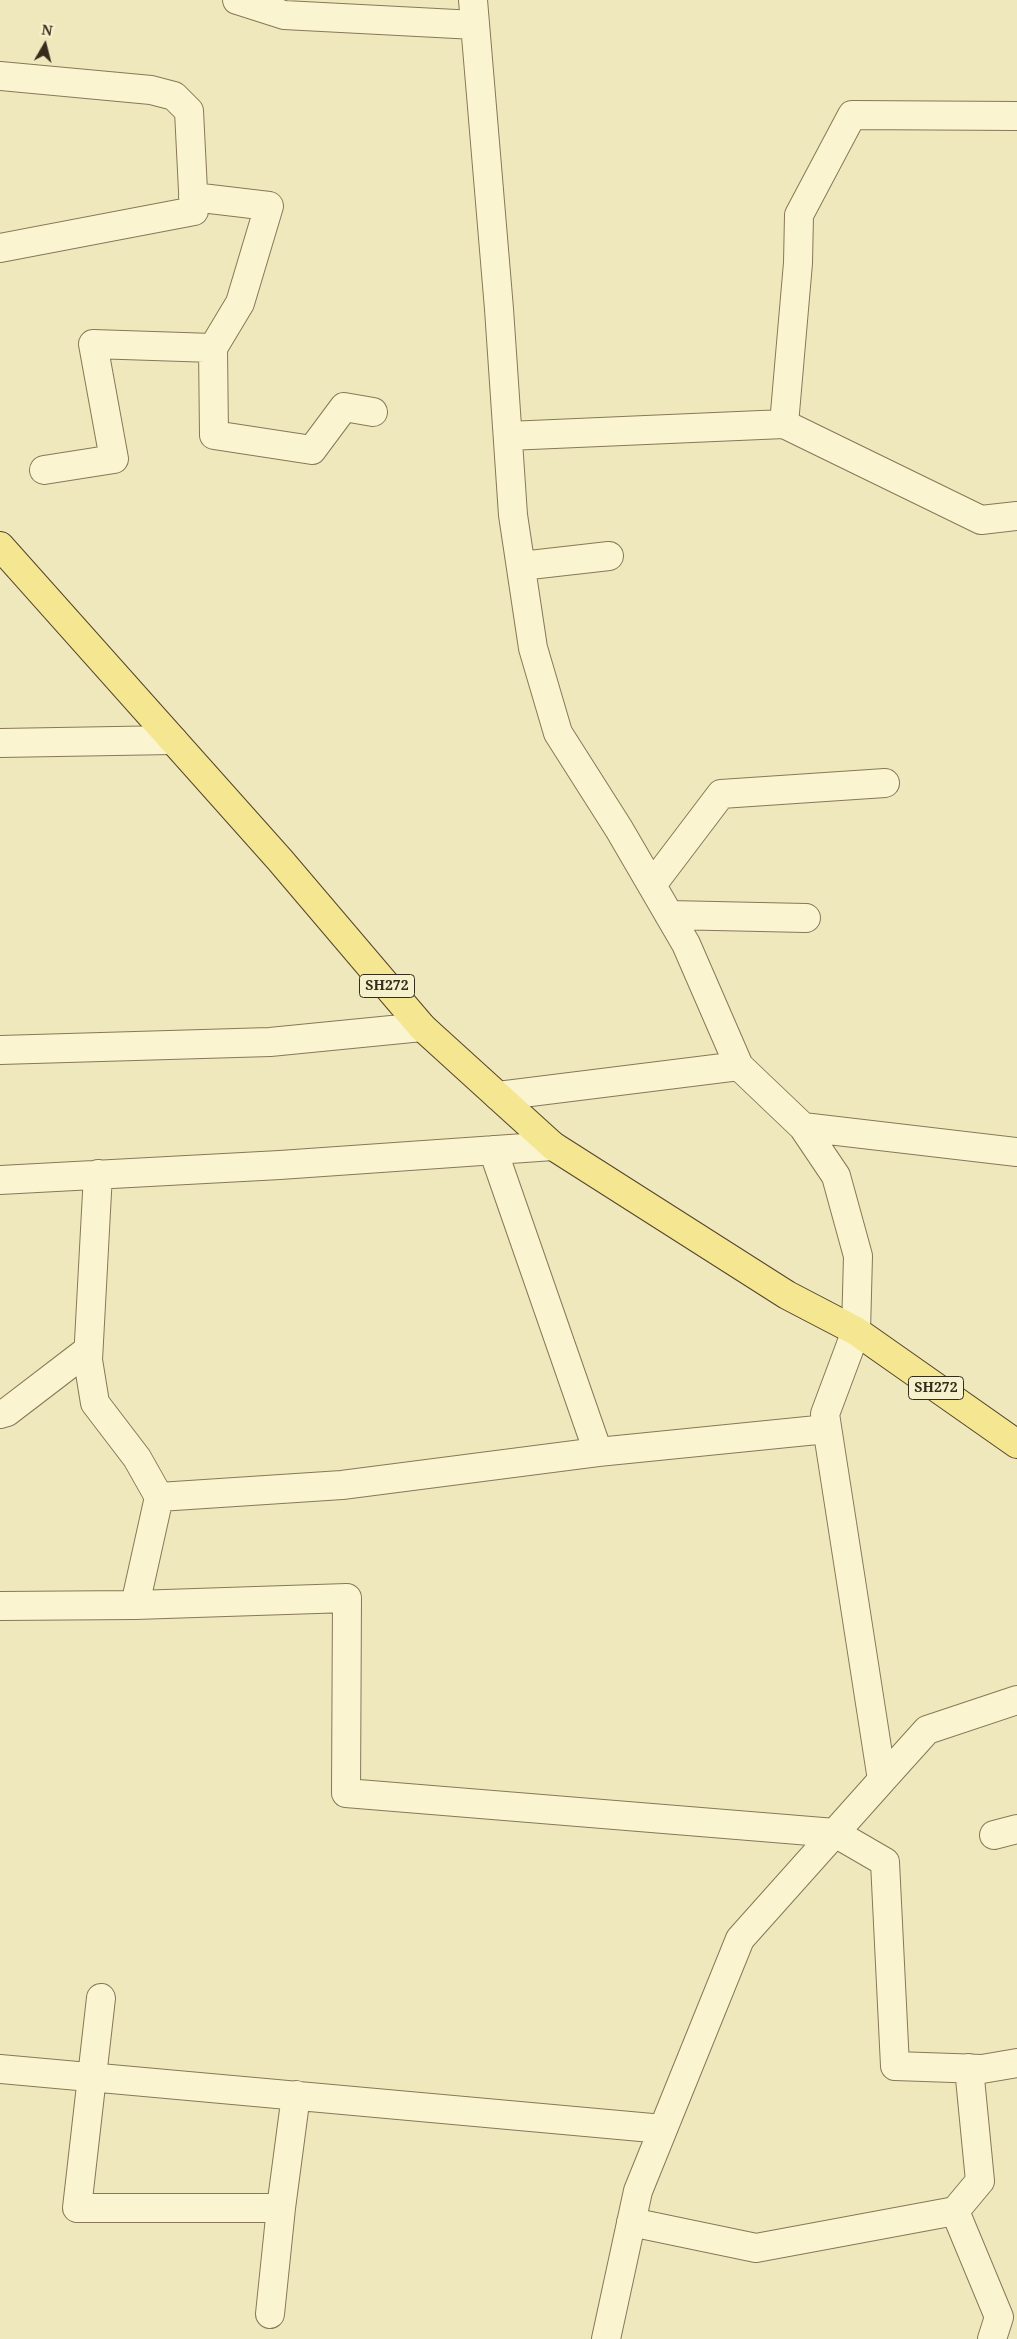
<!DOCTYPE html>
<style>
body{margin:0}
#map{position:relative;width:1017px;height:2339px;overflow:hidden;background:#efe8bd;font-family:"Noto Serif",serif}
canvas{display:block}
.north{position:absolute;left:20px;top:20px;width:50px;height:50px;-webkit-text-stroke:4px #f6f1cd;paint-order:stroke;rotate:8deg;font-size:14px;font-weight:700;line-height:20px;text-align:center;color:#362c1b}
.north::after{content:'';display:block;margin:auto;width:18px;height:22px;background:#362c1b;clip-path:polygon(50% 0,100% 100%,50% 72%,0 100%)}
</style>
<div id="map">
<canvas width="1017" height="2339"></canvas>
<div class="north">N</div>
</div>
<script>
const c = document.querySelector('canvas').getContext('2d');
c.lineJoin = 'round';
function strokePath(path, color, width, dash) { c.strokeStyle = color; c.lineWidth = width; c.lineCap = dash ? 'butt' : 'round'; c.setLineDash(dash || []); c.stroke(path); }
function write(font, color, halo, rows, align = 'center') {
  c.font = font + ' "Noto Serif",serif'; c.lineWidth = 4; c.setLineDash([]); c.textBaseline = 'middle'; c.strokeStyle = halo; c.fillStyle = color; for (const [text, x, y, turn = 0] of rows) {
    c.save(); c.translate(x, y); c.rotate((+turn || 0) * Math.PI / 180); c.textAlign = isNaN(turn) ? turn : align; if (halo) c.strokeText(text, 0, 0); c.fillText(text, 0, 0); c.restore();
  }
}
const minor = new Path2D(`
 M237,0L284,15L475,25
 M473,0L499,309L513,515L533,648L558,733L619,829L686,944L739,1066L803,1127L836,1176L858,1256L856,1331L825,1414L882,1780L740,1939L638,2191L606,2339
 M0,76L151,90L174,96L189,111L194,211L0,248
 M213,348L214,435L312,450L344,407L373,412
 M784,424L798,263L799,215L852,115L1017,116
 M508,436L784,424L981,520L1017,516
 M44,470L114,459L93,344L213,348L240,303L269,206L193,197
 M521,566L609,556
 M0,743L173,740
 M652,885L721,794L885,783
 M669,915L806,918
 M0,1050L270,1042L422,1027
 M498,1096L739,1066
 M803,1127L1017,1152
 M493,1150L598,1452
 M98,1174L88,1360L95,1403L137,1458L159,1497L135,1605
 M0,1180L280,1165L553,1146
 M0,1414L7,1412L88,1350
 M159,1497L342,1485L598,1452L827,1429
 M0,1606L135,1605L347,1598L346,1793L835,1833L885,1862L895,2066L982,2069L1017,2063
 M882,1780L927,1730L1017,1700
 M994,1835L1017,1829
 M101,1998L77,2208H281
 M969,2068L980,2181L955,2211L999,2317L992,2339
 M0,2069L663,2129
 M631,2222L756,2248L955,2211
 M270,2314L281,2208L296,2095`);
const major = new Path2D(`
 M0,546L280,860L422,1027L553,1146L787,1295L856,1331L1017,1444`);
const shields = [
 [387,986,55],
 [936,1388,55]
];
const shieldNames = [
 ["SH272",387,986],
 ["SH272",936,1388]
];
strokePath(minor, '#877856', 30);
strokePath(major, '#54452b', 30);
strokePath(minor, '#faf4d0', 28);
strokePath(major, '#f5e692', 28);
for (const [x, y, w] of shields) { const box = new Path2D(); box.roundRect(x - w / 2, y - 11.5, w, 23, 4); c.fillStyle = '#f6f1cd'; c.fill(box); strokePath(box, '#362c1b', 1); }
write('bold 14px', '#362c1b', null, shieldNames);
</script>
